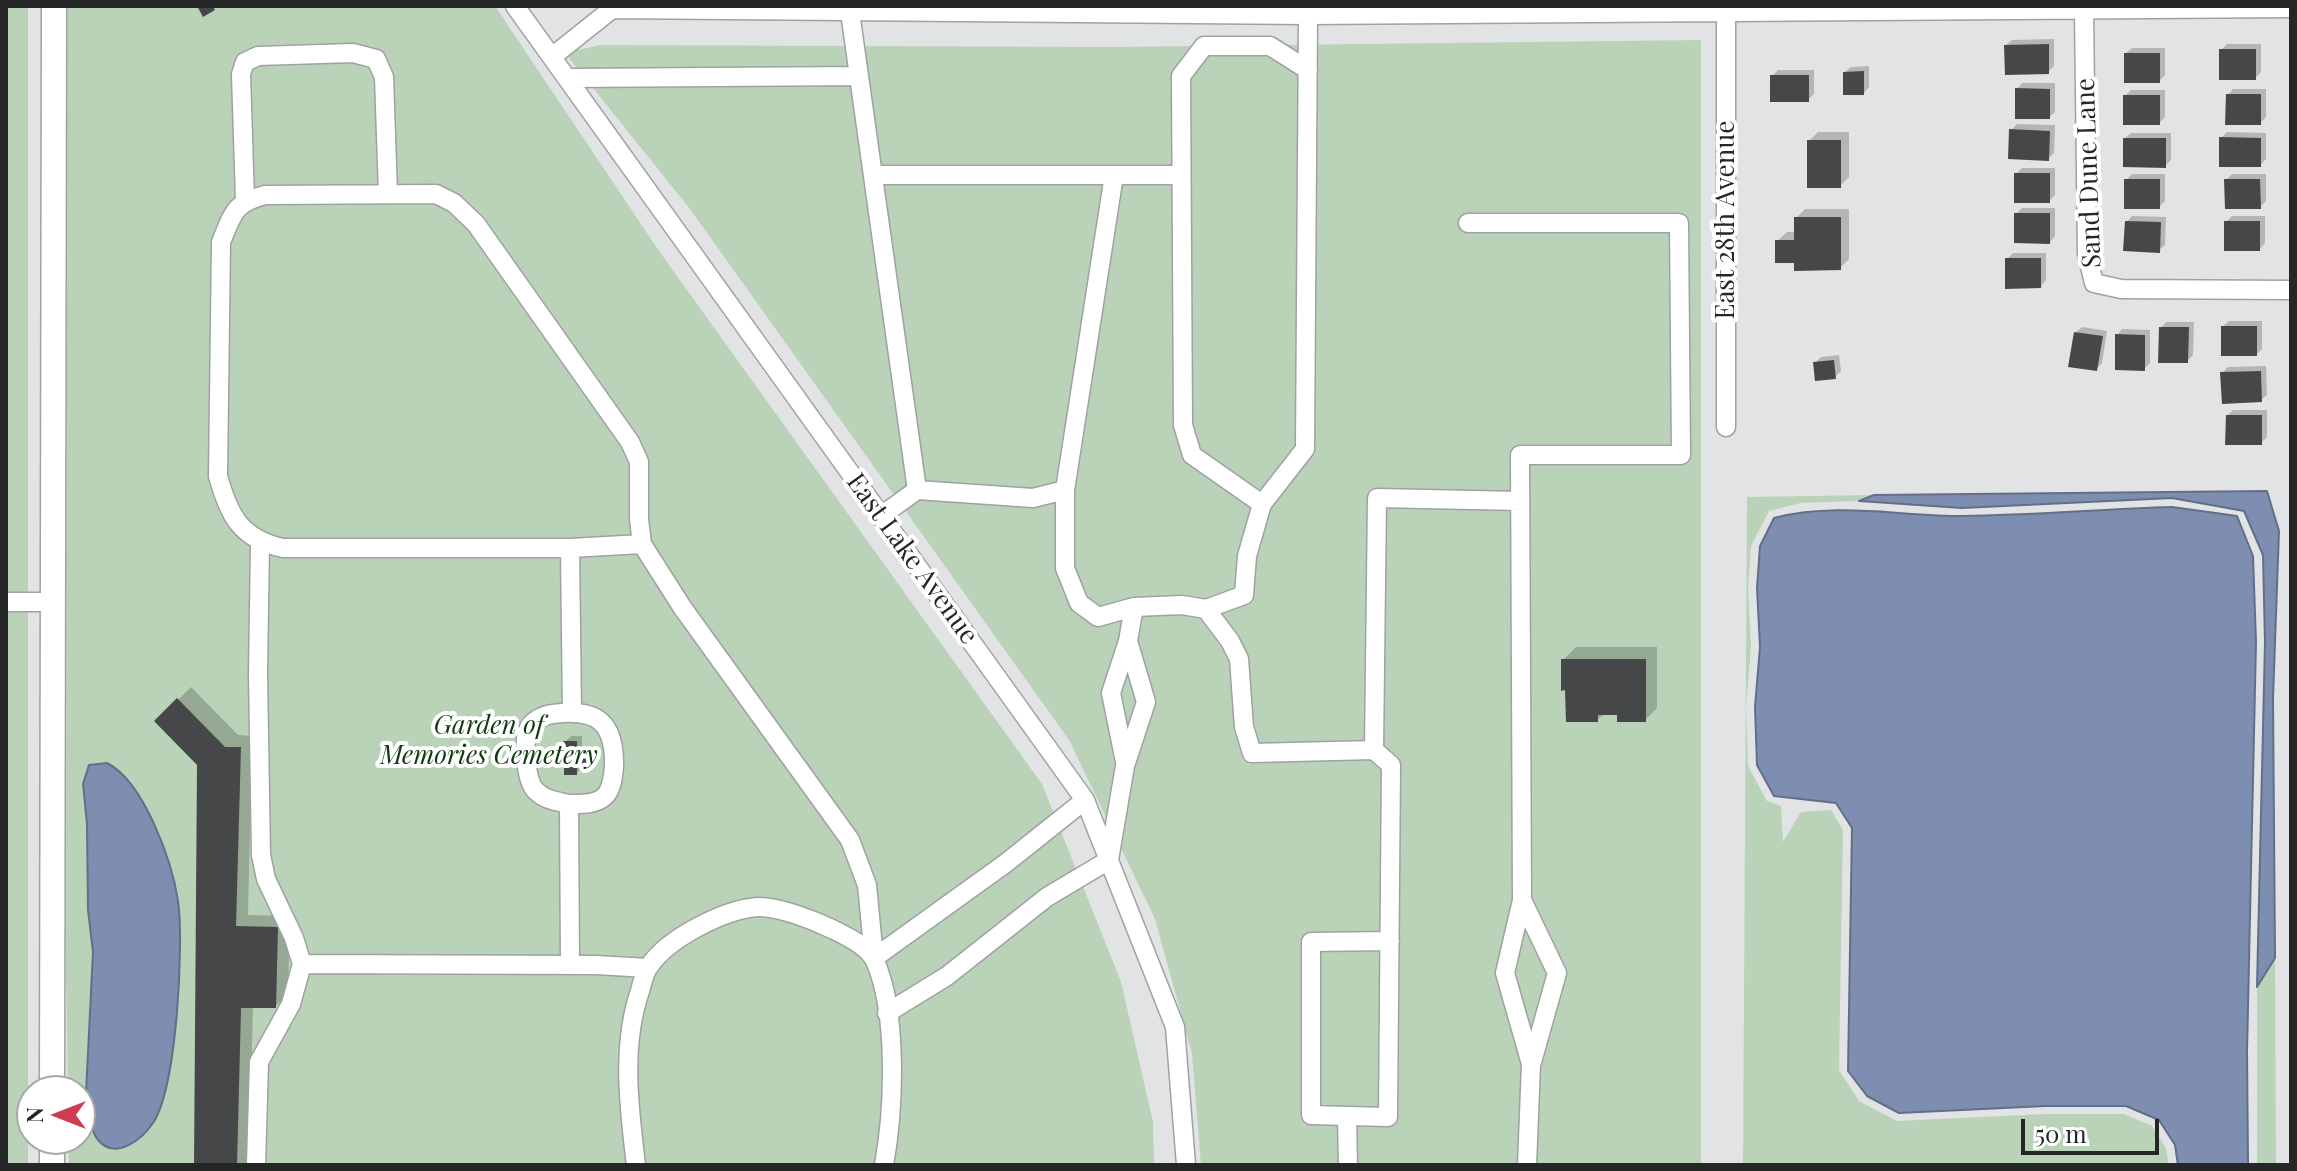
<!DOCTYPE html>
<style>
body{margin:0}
#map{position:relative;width:2297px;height:1171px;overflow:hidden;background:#e1e3e4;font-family:"Playfair Display",serif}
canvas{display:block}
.frame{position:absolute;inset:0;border:8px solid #252626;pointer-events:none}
.north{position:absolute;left:16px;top:1075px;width:80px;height:80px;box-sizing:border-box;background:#fff;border:2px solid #a8a8a8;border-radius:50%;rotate:270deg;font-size:22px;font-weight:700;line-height:32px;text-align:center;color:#252626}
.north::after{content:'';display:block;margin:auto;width:28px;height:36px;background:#cd3d52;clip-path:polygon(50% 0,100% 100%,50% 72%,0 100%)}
.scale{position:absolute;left:2021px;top:1119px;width:138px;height:36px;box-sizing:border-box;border:4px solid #252626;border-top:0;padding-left:10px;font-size:24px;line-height:28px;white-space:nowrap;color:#252626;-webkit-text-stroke:6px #fff;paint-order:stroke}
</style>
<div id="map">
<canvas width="2297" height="1171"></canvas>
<div class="frame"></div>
<div class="north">N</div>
<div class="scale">50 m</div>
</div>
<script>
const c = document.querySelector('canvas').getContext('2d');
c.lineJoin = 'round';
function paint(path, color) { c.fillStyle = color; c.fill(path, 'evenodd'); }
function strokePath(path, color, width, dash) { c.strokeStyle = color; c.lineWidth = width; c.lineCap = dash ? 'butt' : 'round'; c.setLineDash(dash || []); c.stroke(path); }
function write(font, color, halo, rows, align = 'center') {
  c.font = font + ' "Playfair Display",serif'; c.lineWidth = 8; c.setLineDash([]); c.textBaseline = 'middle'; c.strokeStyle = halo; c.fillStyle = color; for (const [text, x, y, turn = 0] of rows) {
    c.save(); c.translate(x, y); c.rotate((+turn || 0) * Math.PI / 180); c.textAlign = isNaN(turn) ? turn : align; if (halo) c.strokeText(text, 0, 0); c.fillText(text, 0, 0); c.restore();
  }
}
const green = new Path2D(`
 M6,6H28V1165H6Z
 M67,6H495L659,251L1042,784L1121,982L1153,1122L1154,1165H69L68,1139H80V1091H68L66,974Z
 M1701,40V1165H1201L1192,1054L1155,919L1069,740L690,209L565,53L600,45L1112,47Z
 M1874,495L1859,501L1801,503L1769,511L1751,546L1748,588L1751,646L1746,707L1748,766L1767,801L1781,806L1783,842L1801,812L1831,810L1843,830L1839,1070L1859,1101L1897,1121L2045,1114H2124L2152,1126L2166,1148L2169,1165H1743L1747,497Z
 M2275,958L2276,1165H2257V987Z`);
const water = new Path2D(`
 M2267,491L2279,531L2273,698L2275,958L2257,987L2265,642L2263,555L2244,511L2172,498L1962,508L1859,501L1874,495Z
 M2172,507L2237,516L2253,556L2256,642L2247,1052L2248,1165H2178L2175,1145L2159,1120L2126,1106H2045L1899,1113L1867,1096L1848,1071L1852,828L1836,803L1774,796L1757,765L1755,707L1760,647L1757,588L1760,546L1774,518C1837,502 1899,516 1963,516C2033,515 2103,509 2172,507Z
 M107,763C144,782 172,861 178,901C184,944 177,1087 153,1123C142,1139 116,1161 98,1140C89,1128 88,1107 86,1093L93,952L88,910L87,824L83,784L89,765Z`);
const shadow = new Path2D(`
 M2054,39V66L2048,72L2006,45L2012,40Z
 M2227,44H2261V72L2255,78L2221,50Z
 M2132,48H2165V75L2159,81L2126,53Z
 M1869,66V87L1864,93L1845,72L1851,67Z
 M1778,70H1814V94L1808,100L1772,76Z
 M2022,83H2055V112L2049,117L2017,89Z
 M2233,89H2266V117L2260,123L2228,95Z
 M2131,90H2165V117L2159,123L2125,96Z
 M2017,124L2055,125L2054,153L2048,159L2011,130Z
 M1818,132H1849V177L1840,186L1809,141Z
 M2227,132L2266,133V159L2260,165L2221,138Z
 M2131,133H2171V160L2165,166L2125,138Z
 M2022,168H2055V195L2049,201L2016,174Z
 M2132,174H2165V201L2159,207L2126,180Z
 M2232,174H2266V201L2260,207L2226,180Z
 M2022,208H2055V236L2050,242L2016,214Z
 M1805,209H1849V259L1840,268L1777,241L1787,232H1796V218Z
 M2132,216L2166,217L2165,245L2159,250L2127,222Z
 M2232,216H2265V243L2260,249L2226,222Z
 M2013,253H2046V280L2041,286L2007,259Z
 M2229,321H2262V349L2257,354L2223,326Z
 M2166,322H2194L2193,355L2187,361L2161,328Z
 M2082,327L2107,331L2102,363L2096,369L2076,332Z
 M2122,329L2150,330V363L2144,369L2117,335Z
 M1839,355L1841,371L1835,377L1815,363L1821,357Z
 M2266,366L2267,395L2261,400L2222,373L2228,367Z
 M2233,410H2267V437L2261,443L2228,415Z
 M1576,647H1657V708L1645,720L1619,712L1605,713L1597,720L1563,660Z
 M191,687L238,735L252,736L248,915L290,916L288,994L276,1006H253L249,1165H196L199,764L157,721Z
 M571,736H582V746H592V757L582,763V767L577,773L556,752L565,746V742Z`);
const building = new Path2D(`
 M197,6H213L215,10L203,17Z
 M2049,44V74L2005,75L2004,45Z
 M2219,49H2256V80H2219Z
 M2124,53H2160V83H2124Z
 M1864,71V95H1843V72Z
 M1770,75H1809V102H1770Z
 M2015,88L2050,89V119H2015Z
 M2226,94H2261V125H2225Z
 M2123,95H2160V125H2123Z
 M2009,129L2050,131L2049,161L2008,159Z
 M2219,137L2261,138V167H2219Z
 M2123,138H2166V168L2123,167Z
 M1807,140H1841V188H1807Z
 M2014,173H2050V203H2014Z
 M2124,179H2160V209H2124Z
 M2224,179H2260L2261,209H2225Z
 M2014,213H2050V244L2014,243Z
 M1794,217H1841V270L1794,271V263H1775V240H1794Z
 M2125,221L2161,222L2160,253L2123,251Z
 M2224,221H2260V251H2224Z
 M2005,258H2041V288L2005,289Z
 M2221,326H2257V356H2221Z
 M2159,327H2189L2188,363H2158Z
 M2074,332L2103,336L2097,371L2068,367Z
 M2115,334L2145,335V371L2115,370Z
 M1834,360L1836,379L1815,381L1813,362Z
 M2261,371L2262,402L2222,404L2220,372Z
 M2226,415H2262V445H2225Z
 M1561,659H1646V722H1617V715H1598V722H1566L1565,690L1561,691Z
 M177,698L225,747H241L236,926L278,927L276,1008H241L237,1165H194L197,765L154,721Z
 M563,741H577V751H587V765H577V775H564V765H554V751H563Z`);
const minor = new Path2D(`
 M515,6L1085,800L1175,1027L1186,1165
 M2084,10L2087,254L2094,283L2121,289L2291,290
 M850,12L917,490L881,516
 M553,56L612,9L1308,15L2291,8
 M569,78L859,76
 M873,175H1181
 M245,200L241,74L245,62L258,56L353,53L376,59L384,77L388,194
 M1468,223H1679L1681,455H1520L1522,900L1505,973L1531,1064L1527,1165
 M1726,427V13
 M917,490L1033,498L1065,490L1114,175
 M1065,490V568L1079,603L1098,617L1134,607
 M1262,504L1192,455L1183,425L1181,76L1204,46H1270L1308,70
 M642,544L570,548H283C241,539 229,516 218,476L221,242C233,214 233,203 265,195L436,194L454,203L476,224L630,442L639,462V519L642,544L682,607L850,840L867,885L874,958L1006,863L1085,800
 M570,548L572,713
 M6,602H53
 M1206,609L1230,641L1239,659L1244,727L1252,753L1374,750
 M1125,762L1111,693L1128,641
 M569,804C556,801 544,800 535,790C526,780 523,743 528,730C532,720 544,715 553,714C598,708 615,723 614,767C613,777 612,789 605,796C596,805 580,804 569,804L570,965
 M1522,900L1557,973L1532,1062
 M1390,941L1311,942V1115L1388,1117L1391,765L1374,750L1377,498L1520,501
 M302,964L596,965L648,968
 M887,1013L947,976L1047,897L1109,860L1125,766L1146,702L1128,641L1134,607L1182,605L1206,609L1244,595L1247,556L1262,504L1305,449L1308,15
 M1347,1117L1348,1165
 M256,1165L259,1062L291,1004L302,964L294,938L266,879L261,855L258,674L260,543
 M636,1165C629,1108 621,1046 640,991C642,984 644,974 648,968C666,939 723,910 757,907C778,906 813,920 832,929C846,936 868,946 875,961C898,1013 894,1110 884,1165`);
const major = new Path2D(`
 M52,1091L54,6
 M52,1165V1139`);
const streetNames = [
 ["Sand Dune Lane",2089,173,-92],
 ["East 28th Avenue",1726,220,-90],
 ["East Lake Avenue",912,559,54]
];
const parkNames = [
 ["Garden of",489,726],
 ["Memories Cemetery",489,756]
];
paint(green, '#bad3b8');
paint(water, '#7d8eb1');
strokePath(water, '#636f87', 2);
paint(shadow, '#0003');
paint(building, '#464749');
strokePath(minor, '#9fa1a2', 21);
strokePath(major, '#9fa1a2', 27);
strokePath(minor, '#fff', 18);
strokePath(major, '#fff', 24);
write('26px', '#252626', '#fff', streetNames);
write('italic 26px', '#103b0e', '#fff', parkNames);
</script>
